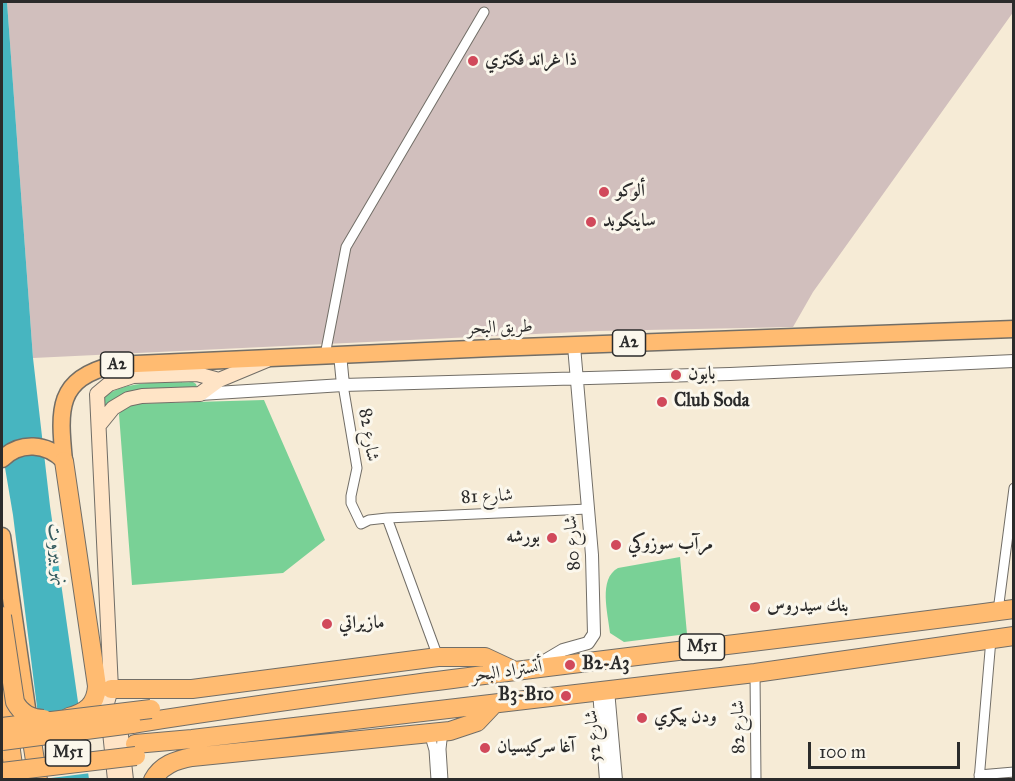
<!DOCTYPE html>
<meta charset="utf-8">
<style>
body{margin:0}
#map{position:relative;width:1015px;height:781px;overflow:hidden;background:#f6ebd6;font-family:"IM FELL Great Primer",serif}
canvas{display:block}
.frame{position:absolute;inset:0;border:3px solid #2b2b2b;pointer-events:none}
.scale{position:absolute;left:808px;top:742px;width:152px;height:27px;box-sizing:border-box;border:3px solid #2b2b2b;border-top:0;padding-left:8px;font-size:18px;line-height:21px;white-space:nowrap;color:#2b2b2b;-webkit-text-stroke:4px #fbf7ec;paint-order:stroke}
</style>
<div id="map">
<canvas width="1015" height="781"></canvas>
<div class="frame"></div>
<div class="scale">100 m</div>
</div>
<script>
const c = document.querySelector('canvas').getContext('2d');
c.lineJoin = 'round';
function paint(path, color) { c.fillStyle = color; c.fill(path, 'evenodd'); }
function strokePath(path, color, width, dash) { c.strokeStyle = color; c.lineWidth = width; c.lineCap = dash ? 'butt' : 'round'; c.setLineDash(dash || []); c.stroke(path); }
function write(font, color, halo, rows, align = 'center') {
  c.font = font + ' "IM FELL Great Primer",Amiri,serif'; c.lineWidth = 6; c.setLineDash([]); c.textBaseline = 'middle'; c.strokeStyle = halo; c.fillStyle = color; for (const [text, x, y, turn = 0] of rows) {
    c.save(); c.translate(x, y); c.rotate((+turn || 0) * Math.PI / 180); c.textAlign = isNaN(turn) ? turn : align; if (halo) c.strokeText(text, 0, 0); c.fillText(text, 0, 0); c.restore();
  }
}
const industrial = new Path2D(`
 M7,2H1013L1014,11L813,292L793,327L598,331L33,358Z`);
const green = new Path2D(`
 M193,382L196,384L197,387L195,389L144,392L102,419C102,415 100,409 101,405C108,378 172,383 193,382Z
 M264,400L325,540L283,573L132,585L119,414L127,404Z
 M680,557L687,634L624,642L610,633C608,613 598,579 618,568Z`);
const water = new Path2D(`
 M2,2H7L33,358L50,506L89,779H46L13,515L2,450Z`);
const pier = new Path2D(`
 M82,708L91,773L43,779L35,714Z`);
const minor = new Path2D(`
 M325,355L346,247L484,12
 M343,385L357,468L351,496V503L361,524L369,520L387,518L588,509
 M387,518L438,657
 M998,611L1014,488
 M755,673L756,780
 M443,731L441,749L443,780
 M429,733L434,750L436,780
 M979,775L1014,772
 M979,780L991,639`);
const tertiary = new Path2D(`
 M340,354L343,385
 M200,394L343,385L730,374L1014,361
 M536,666L563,650L588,643L594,634L592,555L574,346
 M608,690L616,780
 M599,691L606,780`);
const secondary = new Path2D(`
 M100,424L113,408L128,399L142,396L200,394L219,380L267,360
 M119,718L126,780
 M115,780L107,703L111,689L97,394L109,384L133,376L197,374L219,380`);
const trunk = new Path2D(`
 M2,459C20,441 47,443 64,461
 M64,461C59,410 56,378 114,365L493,348L1014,329
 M2,536L29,722`);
const motorway = new Path2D(`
 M64,461L97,686C96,705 86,712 69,717
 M2,684L15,780
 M111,689H192L438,657H485L515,671
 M132,724C425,678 720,648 1014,609
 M24,729L30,728L38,780
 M135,744L192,739L755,673L1014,636
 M153,780C161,765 176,760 192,757L450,731L477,722L494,704`);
const motorwayBridge = new Path2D(`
 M2,616L15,702C21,713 31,719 44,719
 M2,727L151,709
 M2,741L132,724
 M2,772L136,756`);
const markers = [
 [473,61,6,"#d1495b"],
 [604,192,6,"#d1495b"],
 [591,222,6,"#d1495b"],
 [676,375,6,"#d1495b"],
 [662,402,6,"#d1495b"],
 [552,538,6,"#d1495b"],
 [616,545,6,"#d1495b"],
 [755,607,6,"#d1495b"],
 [327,624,6,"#d1495b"],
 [570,665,6,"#d1495b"],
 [566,696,6,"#d1495b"],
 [642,718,6,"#d1495b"],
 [485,748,6,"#d1495b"]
];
const shields = [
 [629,343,33],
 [117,365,33],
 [702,647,45],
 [68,753,45]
];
const shieldNames = [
 ["A2",629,343],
 ["A2",117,365],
 ["M51",702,647],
 ["M51",68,753]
];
const poiNames = [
 ["ذا غراند فكتري",485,61],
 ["ألوكو",616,192],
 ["ساينكوبد",603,222],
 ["بابون",688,375],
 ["Club Soda",674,402],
 ["بورشه",540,538,"right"],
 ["مرآب سوزوكي",628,545],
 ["بنك سيدروس",767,607],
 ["مازيراتي",339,624],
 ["B2-A3",582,665],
 ["B3-B10",554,696,"right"],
 ["ودن بيكري",654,718],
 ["آغا سركيسيان",497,748]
];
const streetNames = [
 ["طريق البحر",500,328,-2],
 ["شارع 82",368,435,81],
 ["شارع 81",487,497,-3],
 ["شارع 80",573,543,-94],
 ["أتستراد البحر",507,672,-8],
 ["شارع 82",739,727,-91],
 ["شارع 52",594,736,-95]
];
const waterNames = [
 ["نهر بيروت",57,555,82]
];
paint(industrial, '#d1bfbd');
paint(green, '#79d196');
paint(water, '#47b5c0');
paint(pier, '#f6ebd6');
strokePath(minor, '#726e67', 11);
strokePath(tertiary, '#726e67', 14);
strokePath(secondary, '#726e67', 16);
strokePath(trunk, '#726e67', 19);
strokePath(motorway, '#726e67', 20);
strokePath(minor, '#fff', 9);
strokePath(tertiary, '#fff', 12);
strokePath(secondary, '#ffe4c6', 14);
strokePath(trunk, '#ffbb71', 16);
strokePath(motorway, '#ffbb71', 18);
strokePath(motorwayBridge, '#726e67', 20, []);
strokePath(motorwayBridge, '#ffbb71', 18);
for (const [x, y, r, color] of markers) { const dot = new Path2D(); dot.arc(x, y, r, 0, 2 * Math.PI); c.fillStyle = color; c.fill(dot); strokePath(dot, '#fbf7ec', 2); }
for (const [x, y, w] of shields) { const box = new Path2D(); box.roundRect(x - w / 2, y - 13, w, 26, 4.5); c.fillStyle = '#fbf7ec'; c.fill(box); strokePath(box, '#2b2b2b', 1.5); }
write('bold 16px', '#2b2b2b', null, shieldNames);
write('bold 18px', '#2b2b2b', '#fbf7ec', poiNames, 'left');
write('18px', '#2b2b2b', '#fbf7ec', streetNames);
write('italic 20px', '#355b5f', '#fbf7ec', waterNames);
</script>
